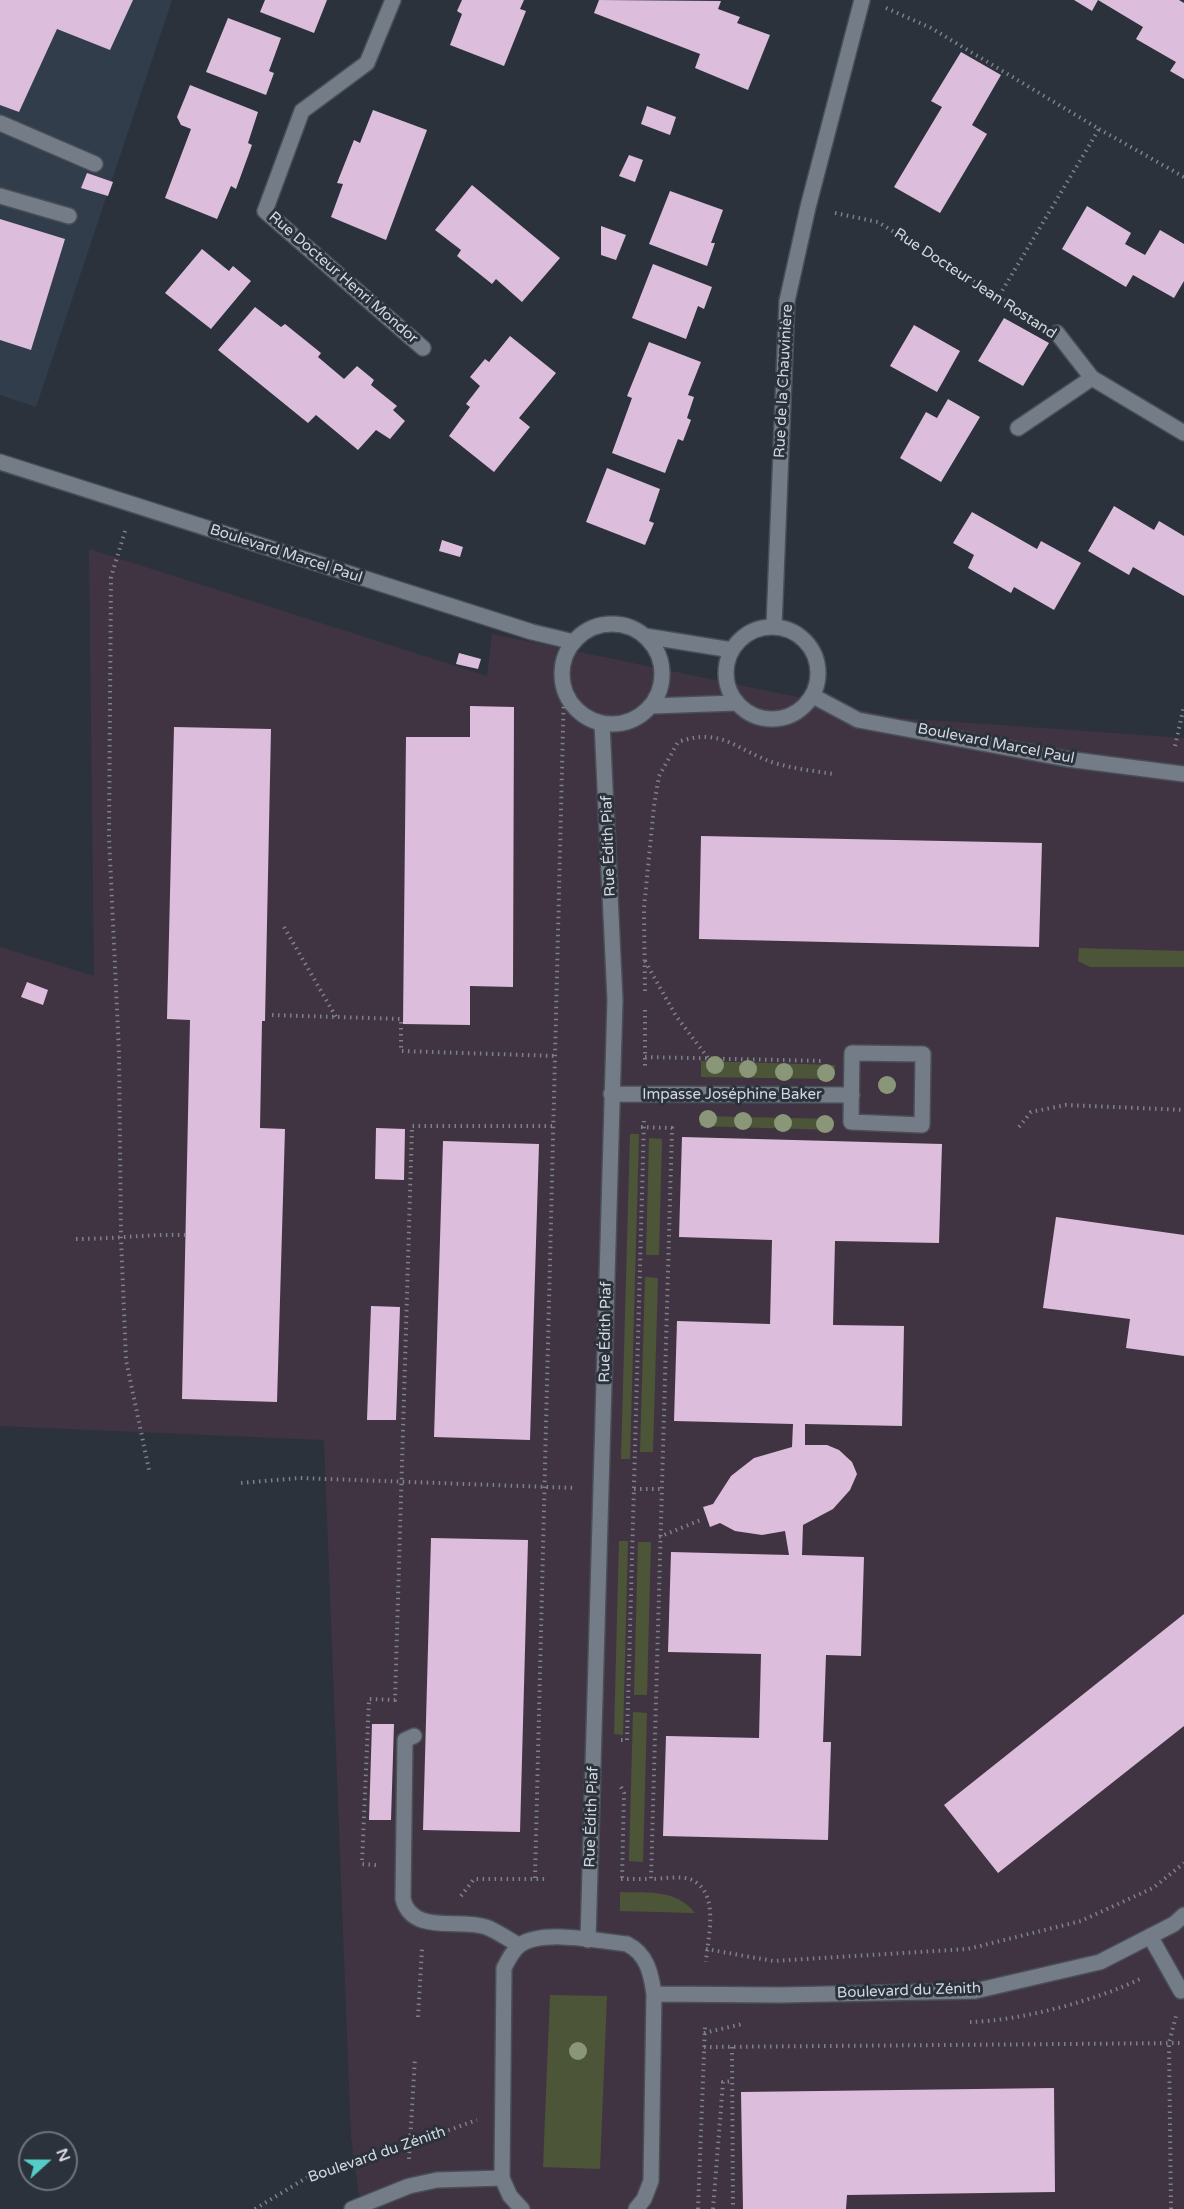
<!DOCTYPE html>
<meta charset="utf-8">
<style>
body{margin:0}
#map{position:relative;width:1184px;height:2209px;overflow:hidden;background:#2b323c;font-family:"Varela Round",sans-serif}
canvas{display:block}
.north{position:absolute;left:18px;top:2131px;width:60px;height:60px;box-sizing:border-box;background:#2b323c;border:2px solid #6e747d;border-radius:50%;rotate:69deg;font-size:16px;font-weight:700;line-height:24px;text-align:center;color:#d3d7de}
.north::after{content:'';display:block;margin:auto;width:21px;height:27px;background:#54cdc8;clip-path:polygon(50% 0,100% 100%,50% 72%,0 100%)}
</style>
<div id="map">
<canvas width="1184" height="2209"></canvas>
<div class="north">N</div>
</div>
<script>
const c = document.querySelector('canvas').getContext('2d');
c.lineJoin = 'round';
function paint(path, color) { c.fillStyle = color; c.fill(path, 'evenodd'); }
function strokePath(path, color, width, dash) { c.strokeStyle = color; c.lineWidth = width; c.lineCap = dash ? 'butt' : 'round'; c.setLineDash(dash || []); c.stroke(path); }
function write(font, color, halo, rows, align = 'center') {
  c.font = font + ' "Varela Round",sans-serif'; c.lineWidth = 6; c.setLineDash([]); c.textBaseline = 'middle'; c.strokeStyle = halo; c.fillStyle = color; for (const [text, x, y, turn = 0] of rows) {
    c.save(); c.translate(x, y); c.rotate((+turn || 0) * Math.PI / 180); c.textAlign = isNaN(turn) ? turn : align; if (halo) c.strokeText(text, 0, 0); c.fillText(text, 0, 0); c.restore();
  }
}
const commercial = new Path2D(`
 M89,549L487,676L492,634L899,718L1184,738V2209H361L351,2137L324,1440L0,1426V947L94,976Z`);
const built = new Path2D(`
 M0,0H172L36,407L0,395Z`);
const green = new Path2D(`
 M1079,948L1184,951V967H1090L1078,961Z
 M701,1061L835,1065L834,1079L701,1077Z
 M700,1116L833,1119V1130L700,1126Z
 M630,1134H639L630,1459H621Z
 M649,1138L662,1139L659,1255H646Z
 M645,1277L658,1278L653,1452H640Z
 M619,1541H628L623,1735L614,1734Z
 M638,1542H651L647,1695H634Z
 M633,1712L647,1713L643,1862L629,1861Z
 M620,1892C649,1893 676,1889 695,1913L620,1911Z
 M550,1995L607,1996L600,2169L543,2167Z`);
const building = new Path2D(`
 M0,0H133L110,50L57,29L19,112L0,105Z
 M265,0H327L314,33L260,12Z
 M462,0H524L520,9L526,11L504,66L450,45L462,14L457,11Z
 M599,0L721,1L718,9L740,17L737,23L770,35L748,90L695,68L700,54L594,13Z
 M1074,0H1179L1184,3V79L1170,71L1176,62L1136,39L1143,27L1098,0L1092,11Z
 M228,18L281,38L269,71L274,73L266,95L206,72Z
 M961,52L1001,75L972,125L987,134L940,213L894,187L942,107L931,101Z
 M190,85L258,112L248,143L252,145L236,189L231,186L217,219L165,198L191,129L181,125L177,117Z
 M647,106L676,117L670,135L641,124Z
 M373,110L427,130L386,240L331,217L343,184L337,183L354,140L360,143Z
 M629,155L643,160L635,182L619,176Z
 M87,173L113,182L108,196L81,188Z
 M472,185L560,258L522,302L496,279L492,284L457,256L461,250L435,230Z
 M670,191L723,210L711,243H715L707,266L649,244Z
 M1087,206L1131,233L1125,244L1145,255L1160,230L1184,244V281L1174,298L1133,275L1126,287L1062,249Z
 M0,219L65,239L31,350L0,340Z
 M601,226L626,235L616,260L601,255Z
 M202,249L229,271L233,266L251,281L211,329L165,293Z
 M653,264L712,287L704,309L698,306L686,339L632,318Z
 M255,307L281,327L285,324L321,353L318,357L344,379L357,366L374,380L371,385L397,406L393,410L405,421L390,439L376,430L358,450L316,415L308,423L218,350Z
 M1004,318L1049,343L1023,386L978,361Z
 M914,325L960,351L937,392L890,366Z
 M510,336L556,373L519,418L530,427L494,472L449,436L470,407L466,404L480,386L470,377L485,359L489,362Z
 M649,342L701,362L688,395L694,397L687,418L691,420L683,441L678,439L665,473L612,453L632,398L627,396Z
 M948,399L980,417L941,482L900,458L926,412L937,418Z
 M607,468L660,489L649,521L654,523L645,545L586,522Z
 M1114,506L1154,530L1159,521L1184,536V596L1133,567L1129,575L1088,551Z
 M972,512L1037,549L1041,541L1081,563L1054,610L1014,587L1011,593L968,568L974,555L953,543Z
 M442,540L463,547L460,557L439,551Z
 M459,653L481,659L478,669L456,664Z
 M470,706L514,707L513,987L470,986V1025L403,1024L406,737H470Z
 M174,727L271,729L265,1021H262L260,1128L285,1129L277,1402L182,1399L190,1020L167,1019Z
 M701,836L1042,843L1039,947L699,939Z
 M27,982L48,990L43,1005L21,997Z
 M376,1128L405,1129L404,1180L375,1179Z
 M682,1137L942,1144L939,1243L835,1241L833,1325L904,1326L902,1426L805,1424V1445H827L839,1450L852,1462L857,1474L850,1490L833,1509L803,1525L802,1555L864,1557L861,1656L826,1655L823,1742H831L828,1840L663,1836L666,1736L759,1738L761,1654L668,1652L671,1552L789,1555L785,1531L762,1535L735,1531L720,1523L710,1527L703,1507L713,1504L731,1476L754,1458L792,1447L793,1424L674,1421L677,1321L770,1324L772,1240L679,1237Z
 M443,1141L539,1144L530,1440L434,1437Z
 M1056,1217L1184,1235V1356L1126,1348L1130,1319L1043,1308Z
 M371,1306L400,1307L396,1420H367Z
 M431,1538L528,1540L520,1832L423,1830Z
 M1184,1614V1726L998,1873L944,1805Z
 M372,1724H394L391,1820H369Z
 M1054,2088L1055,2192L847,2195L846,2209H743L741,2092Z`);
const path = new Path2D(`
 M886,8L931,28L1099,129L999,296
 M1099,129L1184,177
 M835,213L878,222L1036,320
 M125,531L111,577L109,836L119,1053L121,1238L126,1360L149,1470
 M1175,746L1184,706
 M284,927L336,1017
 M645,961L676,1016L708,1058
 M645,991L644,908L654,806L659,776L678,742C724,726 737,752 778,764C796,769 815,771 833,774
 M645,1010V1066
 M272,1015L401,1019V1051L556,1056
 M645,1057L824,1061
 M641,1127L672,1128L651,1879C663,1879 681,1875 692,1880C721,1894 707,1940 706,1962
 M1019,1127L1031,1112L1066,1105L1184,1110
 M76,1239C113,1239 148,1234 185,1235
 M241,1483L300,1478L576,1488
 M634,1489H660
 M659,1537L703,1519
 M621,1740H627L644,1121
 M621,1787L624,1793L622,1879
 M376,1865L362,1864L369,1699L395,1700L412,1126H554
 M535,1878L564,687
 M621,1879H651
 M461,1896L474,1879H547
 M706,1949L773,1961L968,1949L1081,1921L1153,1888L1184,1863
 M418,2017L422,1949
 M970,2022C1020,2021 1098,2000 1142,1978
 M704,2033L742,2024
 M704,2047L1184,2043
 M732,2047L733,2209
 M409,2159L415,2058
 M255,2209L311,2175L374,2157L477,2120
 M698,2209L705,2027
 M713,2209L723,2082L733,2081
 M1171,2209L1169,2043L1176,2016`);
const minor = new Path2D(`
 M393,0L367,63L302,111L265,211L423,348
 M0,123L95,164
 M0,196L69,216
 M1057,333L1092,378L1184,433
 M1018,428L1092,378
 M0,462L532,632L574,642
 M562 674a50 50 0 1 1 100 0a50 50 0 1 1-100 0Z
 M774,626L787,301L808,207L862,0
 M726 673a46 46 0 1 1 92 0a46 46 0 1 1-92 0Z
 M645,636L732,650
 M813,696L858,720L1067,759L1184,774
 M651,706L737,703
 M852,1053L923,1054L922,1125L851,1122Z
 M611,1094L852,1095
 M414,1736L405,1740L403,1899C412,1935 459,1918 486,1927C497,1931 509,1940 519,1945
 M1150,1936L1181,1991L1184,1990
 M588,1940L615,1000L602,723
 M654,1994L780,1995L975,1991L1100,1962L1174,1924L1184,1915
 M352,2209L409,2186L437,2180L502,2178
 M522,2209L510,2196L502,2178L504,1968C508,1960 513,1950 520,1945C543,1929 600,1941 627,1944C647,1954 651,1973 654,1994L651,2181L644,2199L636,2209`);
const trees = [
 [715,1065],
 [748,1069],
 [784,1072],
 [826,1073],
 [887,1085],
 [708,1119],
 [743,1121],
 [783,1123],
 [825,1124],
 [578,2051]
];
const streetNames = [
 ["Rue Docteur Henri Mondor",343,278,41],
 ["Rue Docteur Jean Rostand",975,284,33],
 ["Rue de la Chauvinière",784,381,-87],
 ["Boulevard Marcel Paul",286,554,18],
 ["Boulevard Marcel Paul",996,744,11],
 ["Rue Édith Piaf",609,846,-92],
 ["Impasse Joséphine Baker",732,1095],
 ["Rue Édith Piaf",606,1332,-89],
 ["Rue Édith Piaf",592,1817,-88],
 ["Boulevard du Zénith",909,1991,-2],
 ["Boulevard du Zénith",377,2155,-19]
];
paint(commercial, '#413442');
paint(built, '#323d4c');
paint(green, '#4d5538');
paint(building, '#dcbddc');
strokePath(minor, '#494f57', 18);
strokePath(path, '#7c828a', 4, [1.5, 4.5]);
strokePath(minor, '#747c87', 15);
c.fillStyle = '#899678';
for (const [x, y] of trees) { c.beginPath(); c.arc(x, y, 9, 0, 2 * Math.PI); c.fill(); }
write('15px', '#d3d7de', '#2b323c', streetNames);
</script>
